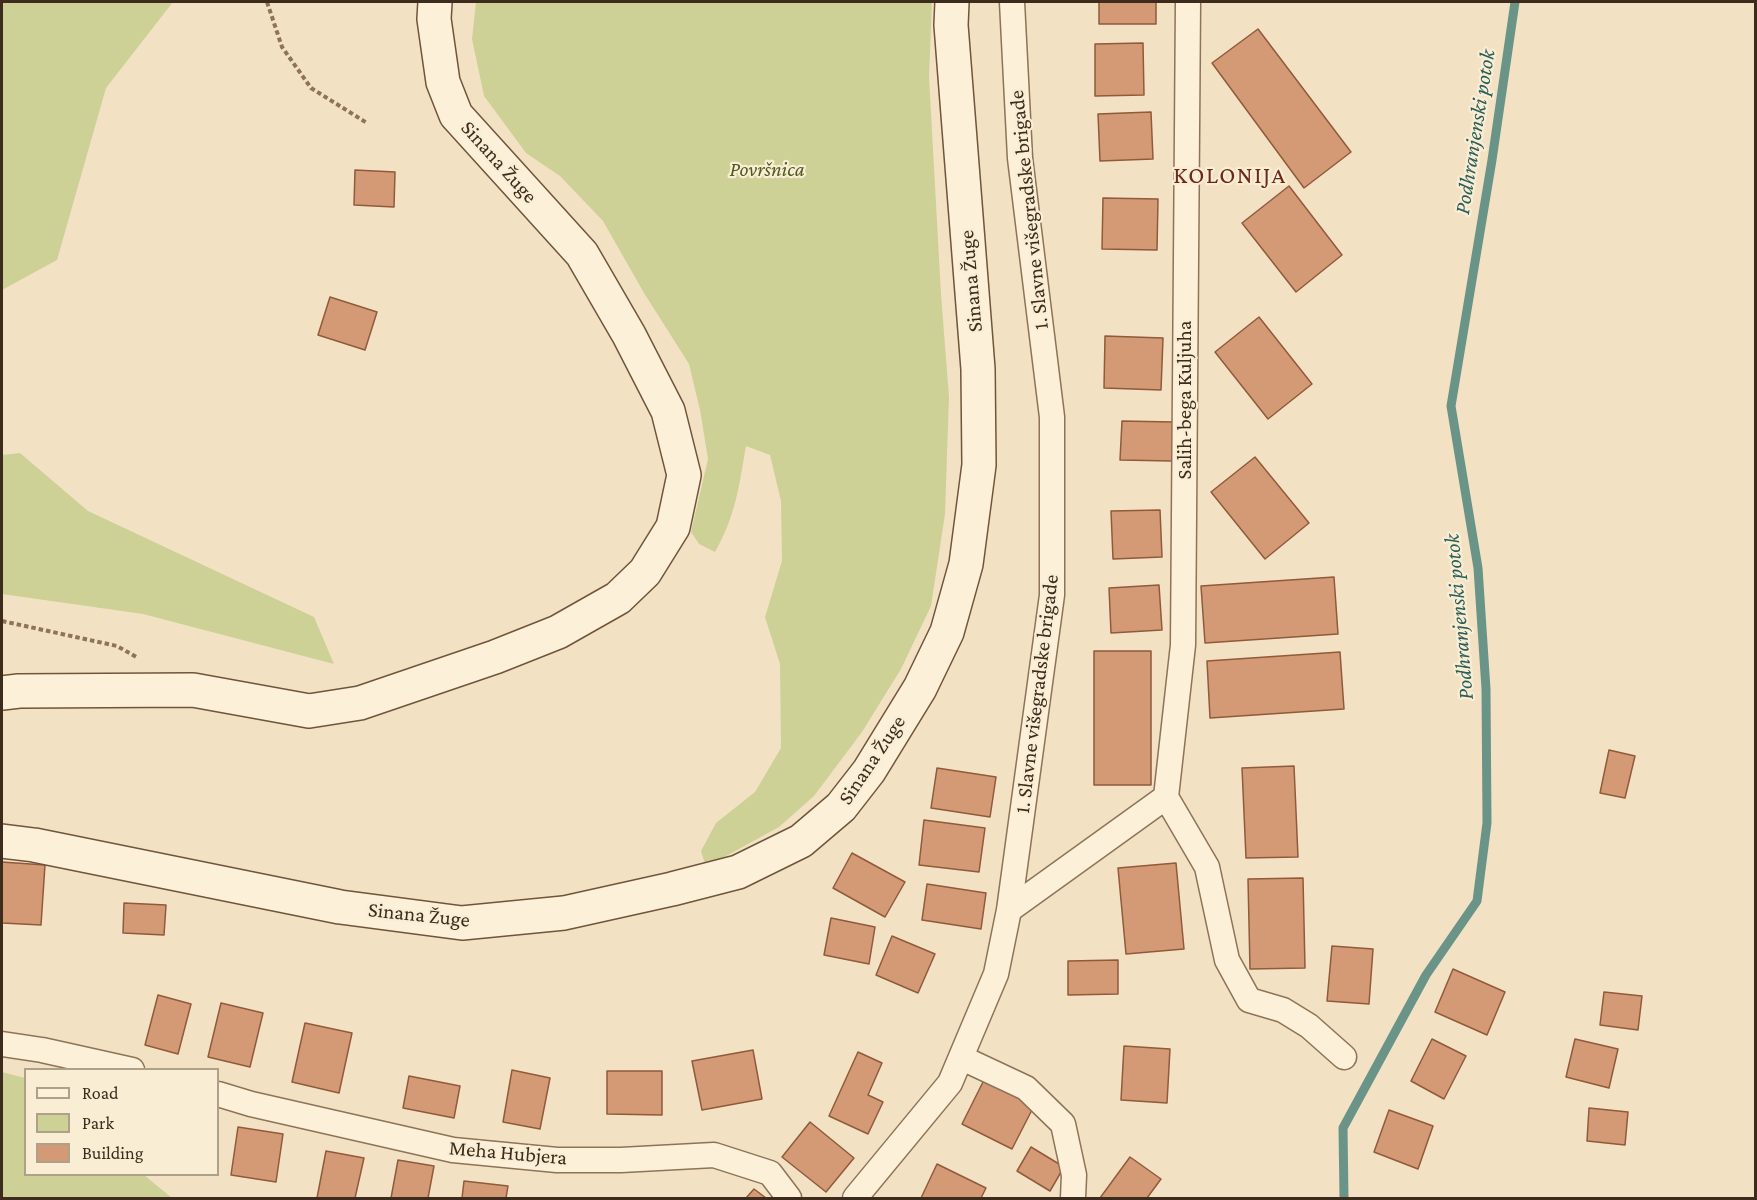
<!DOCTYPE html>
<meta charset="utf-8">
<style>
body{margin:0}
#map{position:relative;width:1757px;height:1200px;overflow:hidden;background:#f2e2c3;font-family:"Crimson Pro",serif}
canvas{display:block}
.frame{position:absolute;inset:0;border:3px solid #3d2c1d;pointer-events:none}
.legend{position:absolute;left:24px;top:1068px;width:195px;height:108px;box-sizing:border-box;background:#f9edd4;border:2px solid #aea08b;margin:0;padding:8px 10px;list-style:none;font-size:18px;color:#3d2c1d}
.legend li{display:flex;align-items:center;gap:12px;height:30px}
.legend b{width:30px;border:2px solid #aea08b}
</style>
<div id="map">
<canvas width="1757" height="1200"></canvas>
<div class="frame"></div>
<ul class="legend">
<li><b style="height:8px;background:#fcf0d8"></b>Road</li>
<li><b style="height:16px;background:#cdd196"></b>Park</li>
<li><b style="height:16px;background:#d49a76"></b>Building</li>
</ul>
</div>
<script>
const c = document.querySelector('canvas').getContext('2d');
c.lineJoin = 'round';
function paint(path, color) { c.fillStyle = color; c.fill(path, 'evenodd'); }
function strokePath(path, color, width, dash) { c.strokeStyle = color; c.lineWidth = width; c.lineCap = dash ? 'butt' : 'round'; c.setLineDash(dash || []); c.stroke(path); }
function write(font, color, halo, rows, align = 'center') {
  c.font = font + ' "Crimson Pro",serif'; c.lineWidth = 4.5; c.setLineDash([]); c.textBaseline = 'middle'; c.strokeStyle = halo; c.fillStyle = color; for (const [text, x, y, turn = 0] of rows) {
    c.save(); c.translate(x, y); c.rotate((+turn || 0) * Math.PI / 180); c.textAlign = isNaN(turn) ? turn : align; if (halo) c.strokeText(text, 0, 0); c.fillText(text, 0, 0); c.restore();
  }
}
const green = new Path2D(`
 M2,2H173L106,88L57,260L2,290Z
 M476,2H932L929,77L941,294L949,397L945,514L931,606L901,669L862,732L814,796L779,827L706,867L701,851L716,823L755,792L781,748L780,664L765,617L782,561L781,501L770,455L746,446C739,486 736,515 715,552L699,544L691,532L708,459L700,410L689,364L644,293L603,221L560,176L526,153L484,96L472,39Z
 M20,453L88,511L314,617L334,664L143,614L2,594V455Z
 M2,1072L25,1078L26,1174L144,1175L172,1198H2Z`);
const stream = new Path2D(`
 M1344,1198L1343,1128L1426,975L1477,901L1487,823L1486,689L1478,568L1451,406L1492,160L1515,2`);
const building = new Path2D(`
 M1099,2H1156V24H1099Z
 M1258,29L1351,152L1304,188L1212,63Z
 M1143,43L1144,95L1095,96V44Z
 M1151,112L1153,159L1100,161L1098,114Z
 M355,170L395,172L394,207L354,205Z
 M1289,186L1342,255L1296,292L1242,223Z
 M1103,198L1158,199L1157,250L1102,249Z
 M330,297L377,312L365,350L318,335Z
 M1259,317L1312,384L1268,419L1215,352Z
 M1105,336L1163,338L1161,390L1104,388Z
 M1122,421L1173,422L1172,461L1120,460Z
 M1255,457L1309,523L1265,559L1211,492Z
 M1160,510L1162,557L1113,559L1111,511Z
 M1334,577L1338,634L1205,643L1201,586Z
 M1159,585L1162,630L1111,633L1109,588Z
 M1094,651H1151V785H1094Z
 M1340,652L1344,709L1210,718L1207,661Z
 M1609,750L1635,756L1625,798L1600,793Z
 M1294,766L1298,857L1246,858L1242,768Z
 M937,768L996,777L990,817L931,808Z
 M924,820L985,828L979,872L919,865Z
 M852,853L905,882L885,917L833,888Z
 M2,862L45,865L41,925L2,923Z
 M1176,863L1184,949L1126,954L1118,868Z
 M1303,878L1305,968L1250,969L1248,879Z
 M927,884L986,893L981,929L922,920Z
 M124,903L166,905L164,935L123,933Z
 M831,918L875,927L869,964L824,955Z
 M892,936L935,954L918,993L876,975Z
 M1332,946L1373,949L1369,1004L1327,1001Z
 M1118,960V994L1068,995V961Z
 M1453,969L1505,992L1487,1035L1435,1012Z
 M1604,992L1642,996L1638,1030L1600,1025Z
 M158,995L191,1004L178,1054L145,1045Z
 M221,1003L263,1013L250,1067L208,1057Z
 M305,1023L352,1033L339,1093L292,1082Z
 M1432,1039L1466,1056L1444,1099L1411,1081Z
 M1575,1039L1618,1049L1609,1088L1566,1077Z
 M1124,1046L1170,1049L1167,1103L1121,1100Z
 M753,1050L762,1099L702,1110L692,1061Z
 M858,1052L882,1063L868,1095L883,1102L868,1134L829,1116Z
 M512,1070L550,1078L540,1129L503,1122Z
 M607,1071H662V1115L607,1114Z
 M409,1076L460,1086L454,1118L403,1108Z
 M985,1078L1035,1104L1012,1149L962,1124Z
 M1589,1108L1628,1112L1625,1145L1587,1141Z
 M1389,1110L1433,1126L1418,1169L1374,1152Z
 M810,1122L854,1158L826,1192L782,1157Z
 M238,1127L283,1134L276,1182L231,1175Z
 M1031,1147L1064,1167L1050,1191L1017,1171Z
 M326,1151L364,1158L355,1198H317Z
 M1130,1157L1161,1179L1147,1198H1100Z
 M398,1160L434,1166L428,1198H391Z
 M937,1164L986,1188L981,1198H921Z
 M464,1181L508,1186L506,1198H462Z
 M754,1189L766,1198H746Z`);
const path = new Path2D(`
 M267,2L282,47L311,88L367,123
 M2,621L117,646L138,658`);
const minor = new Path2D(`
 M1188,2L1183,645L1166,797L1207,867L1227,960L1249,1000L1283,1010L1309,1026L1344,1057
 M1009,910L1166,797
 M2,1044L42,1050L132,1070
 M962,1058L1026,1088L1063,1124L1074,1175L1073,1198
 M218,1094L251,1104L453,1150L557,1160H621L714,1155L770,1173L789,1198
 M855,1198L950,1083L996,974L1009,910L1052,595V417L1020,158L1012,2`);
const secondary = new Path2D(`
 M2,693L19,691L193,690L309,711L360,703L495,657L558,632L618,598L645,572L673,527L684,475L668,411L629,335L582,254L456,115L443,82L434,19L435,2
 M2,841L34,845L340,907L462,923L564,913L672,889L738,872L801,841L841,807L869,771L920,688L947,632L966,564L979,465L978,369L951,25L952,2`);
const streetNames = [
 ["Sinana Žuge",499,162,48],
 ["1. Slavne višegradske brigade",1029,210,-96],
 ["Sinana Žuge",971,281,-95],
 ["Salih-bega Kuljuha",1185,400,-90],
 ["1. Slavne višegradske brigade",1037,694,-83],
 ["Sinana Žuge",872,760,-56],
 ["Sinana Žuge",419,915,6],
 ["Meha Hubjera",508,1153,5]
];
const parkNames = [
 ["Površnica",767,170]
];
const waterNames = [
 ["Podhranjenski potok",1475,132,-81],
 ["Podhranjenski potok",1459,617,-95]
];
const quarterNames = [
 ["KOLONIJA",1230,176]
];
paint(green, '#cdd196');
strokePath(stream, '#6b9489', 9);
paint(building, '#d49a76');
strokePath(building, '#905a3b', 1.5);
strokePath(minor, '#8e7358', 27);
strokePath(secondary, '#70543b', 36);
strokePath(path, '#8e7358', 4, [4.5, 3]);
strokePath(minor, '#fcf0d8', 24);
strokePath(secondary, '#fcf0d8', 33);
write('21px', '#3d2c1d', '#f9edd4', streetNames);
write('italic 21px', '#4f5b22', '#f9edd4', parkNames);
write('italic 22px', '#2b5e59', '#f9edd4', waterNames);
c.letterSpacing = '1.5px';
write('24px', '#6e2819', '#f9edd4', quarterNames);
c.letterSpacing = '0px';
</script>
